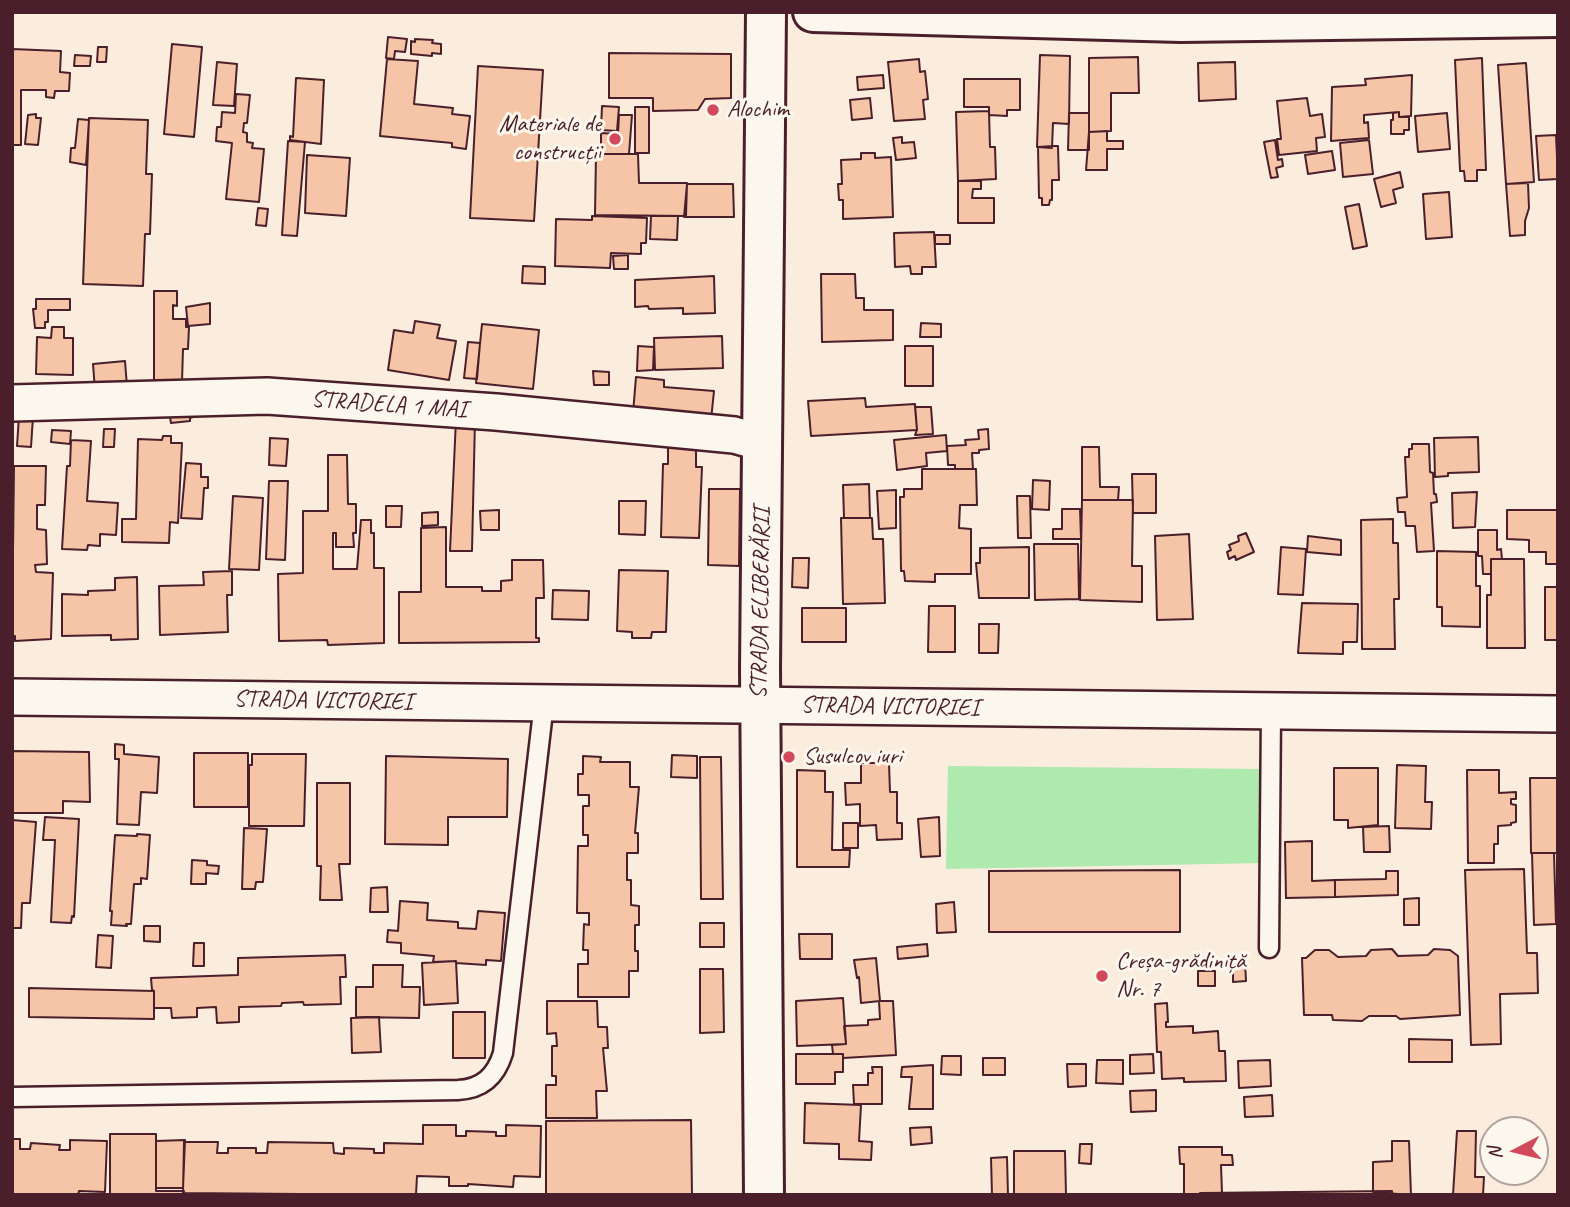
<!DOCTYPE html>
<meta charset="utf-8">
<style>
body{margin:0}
#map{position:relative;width:1570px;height:1207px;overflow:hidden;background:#faedde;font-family:Caveat,sans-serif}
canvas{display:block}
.frame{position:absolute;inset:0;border:14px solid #4a1f2b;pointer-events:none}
.north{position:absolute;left:1479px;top:1116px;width:70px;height:70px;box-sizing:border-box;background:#fbf7ec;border:2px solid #b4a19f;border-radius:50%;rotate:263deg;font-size:19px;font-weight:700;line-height:28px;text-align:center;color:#4a1f2b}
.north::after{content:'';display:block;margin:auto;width:24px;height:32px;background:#d1495b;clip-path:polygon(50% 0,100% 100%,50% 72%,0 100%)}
</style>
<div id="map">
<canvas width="1570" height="1207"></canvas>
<div class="frame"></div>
<div class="north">N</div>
</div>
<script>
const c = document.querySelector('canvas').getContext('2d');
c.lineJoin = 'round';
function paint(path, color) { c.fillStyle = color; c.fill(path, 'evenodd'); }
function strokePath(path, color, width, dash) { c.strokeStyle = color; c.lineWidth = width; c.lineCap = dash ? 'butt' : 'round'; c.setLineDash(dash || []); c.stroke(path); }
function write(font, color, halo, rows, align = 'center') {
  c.font = font + ' Caveat,sans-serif'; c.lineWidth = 6; c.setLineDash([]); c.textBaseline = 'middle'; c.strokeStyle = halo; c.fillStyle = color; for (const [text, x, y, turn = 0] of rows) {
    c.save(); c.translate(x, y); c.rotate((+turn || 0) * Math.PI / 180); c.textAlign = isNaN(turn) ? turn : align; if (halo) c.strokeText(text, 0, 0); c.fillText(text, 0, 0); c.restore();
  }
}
const green = new Path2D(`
 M948,766L1268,769L1265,863L946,869Z`);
const building = new Path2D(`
 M388,37L407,39L405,52L395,51L394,59L386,58Z
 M415,39L433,40L432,43L441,44V54L432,53V56L411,54V41L415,42Z
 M172,44L202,47L194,137L164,134Z
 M98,47H107L106,62H97Z
 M12,49L61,51L60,72L70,73L69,91H55L54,98L46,97V90H21V145H12Z
 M609,53L731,54V98L705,99L698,110L653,111V98H609Z
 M75,55L91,56L90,66H74Z
 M1040,55L1070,56L1069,124L1053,123L1052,148L1037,147Z
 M1138,57L1139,93H1111V131L1089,132V58Z
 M1482,58L1486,170H1477V181H1465L1464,171H1460L1455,60Z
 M387,59L418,61L414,104L453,108L452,114L470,116L466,149L452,147V143L380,136Z
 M919,59L920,72L925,71L928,99L923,100L925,119L894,121L888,62Z
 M217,62L237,64L234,106L213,105Z
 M1235,62L1236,99L1199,101L1198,63Z
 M1526,63L1534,182L1506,184L1498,65Z
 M478,66L543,70L534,221L470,218Z
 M883,75L884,88L858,90L857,77Z
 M1412,75L1411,116L1399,117V112L1364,115V123L1368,122L1369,138L1331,141L1332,87L1366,85L1365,79Z
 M296,78L324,80L321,144L290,140V136L293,137Z
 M964,79H1020V110H1007V116L989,115V107H964Z
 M236,94L250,95L247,123H244L243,132L247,133V142L253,143L252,148L264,149L259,202L226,199L232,143L216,141L217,127H221L222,112L235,113Z
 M870,98L872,118L852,120L850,100Z
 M1307,98L1310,116L1322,114L1325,137L1316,138L1317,151L1279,155L1277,139H1281L1277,101Z
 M602,106L619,107L617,131L601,130Z
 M635,107H649V153H635Z
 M989,111L990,147H995L996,179L958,181L956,112Z
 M1399,112V117H1409V130H1404V134H1391V120H1393V113Z
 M1069,113H1089V150H1068Z
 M1447,113L1450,149L1418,152L1415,116Z
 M36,114V118H41L38,145L25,144L28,115Z
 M619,115H632L629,154H601V133L618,134Z
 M89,118L148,120L146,174H152L150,234H145L143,286L83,284Z
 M78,119L89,120L86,165L70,162L71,148H75Z
 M1107,131V141H1123V149H1107V170H1086L1089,132Z
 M1556,135L1558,179L1539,180L1536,136Z
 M902,137V143L914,142L916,158L896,160L893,138Z
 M1275,140L1278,160L1282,159L1283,166L1276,168L1278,177L1271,178L1264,142Z
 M1369,140L1373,174L1343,177L1340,143Z
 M288,141L305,142L297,236L282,235Z
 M1053,146H1058L1059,180H1052V200H1050L1049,205H1042V198H1039L1038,147Z
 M1332,151L1335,170L1308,174L1305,155Z
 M861,153H875V158L891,157L893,217L843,219V200H839L838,184H842L841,160L861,159Z
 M596,154H638L639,183H687L686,216L595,215Z
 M307,155L350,158L346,216L305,213Z
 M1400,172L1403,187L1393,190L1396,203L1381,207L1374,179Z
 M958,181H981V189H973L972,198H994V223H958Z
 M1528,183L1529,208L1525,221V235L1510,236L1506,184Z
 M687,184H733L734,217H684Z
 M1449,192L1452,237L1426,239L1423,194Z
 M1359,204L1367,246L1353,249L1345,207Z
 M258,208L268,209L266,226L256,225Z
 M592,216L647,218L646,243H641V254L611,253L610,268L555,266L556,219L592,220Z
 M651,216H678L677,240L650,239Z
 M934,232L936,267H922V274H911L910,266L895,267L894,233Z
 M935,235H950V244H935Z
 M628,255V269H614L613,256Z
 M523,266L545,267V284L522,283Z
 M821,274H855L856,298H864V310H893V340L822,342Z
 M714,276L715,313L683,314V308L649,309L648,306L635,307V280Z
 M154,291H177V306L173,305V319H186V327H189L188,349H183L182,382L154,381Z
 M36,299H70V310H48V322H45V328H35L33,309H36Z
 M210,303V324L188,326L186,307Z
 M415,321L440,325L437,338L456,341L449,380L388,370L394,330L413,333Z
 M921,323L941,324V337H920Z
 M482,324L539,330L533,389L476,383Z
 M52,327H64V338H73V375L36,374L37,337L51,338Z
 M722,336L723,368L655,370L654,338Z
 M468,342L480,343L477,379L464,378Z
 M638,346L654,347L653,370L637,371Z
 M905,346H933V386H905Z
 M125,361L127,387L95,390L93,364Z
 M593,371L609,372V385H594Z
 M636,377L664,380V387L714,391L711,420L633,413Z
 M865,398L866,407L915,404L917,430L811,436L808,401Z
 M192,403L193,417L190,418V421L171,423L168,405Z
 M915,407H931L933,434L915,435L917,430Z
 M19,416L33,417L31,447L17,446Z
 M456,419L475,420L472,551H450Z
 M104,429H115L114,447H103Z
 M988,429L989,449L979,450V453H972L973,469H955V465H948L947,446L966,445L965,440L979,439L978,430Z
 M52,430L71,431L70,444L51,442Z
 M946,435L947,451L926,453L927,466L897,470L894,440Z
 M163,436H171V443H182L178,523L170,522L169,543L122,542V519H136L138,439L162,440Z
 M1478,437L1479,472L1448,473V476L1435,477L1434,438Z
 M270,438L288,439L286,466L269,465Z
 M71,440L91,441L87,501L118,503L116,535L100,534V546L88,545L87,550L62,549L67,466H70Z
 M668,444L696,445V467H702L699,538L661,537L663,464H668Z
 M1412,444H1429L1430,472L1433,473L1434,494H1436L1437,502L1431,503L1434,551L1417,552L1415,526H1406L1405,512H1398L1397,498L1407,497L1405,457H1409V449H1412Z
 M1082,447H1099L1100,487H1119L1118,500H1082Z
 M328,455H347L348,504H356V533H353L354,547H336V533H333V569H357L361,520H371V533H374V568H384V643L328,645L327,640L279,641L278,574L303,573V511H328Z
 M186,463L201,464V477H208V488H204L202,519L181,518Z
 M14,466H46L45,505H37V529L46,530L47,564L35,565L36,572L53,573L51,639L15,641V636H12Z
 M922,469H976L977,505H960L959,528L971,529V574H935V582L905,581L904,571H901L900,497H904V489H922Z
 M1132,474H1156V513H1133Z
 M1033,480L1050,481L1049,510L1032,509Z
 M269,481H288L285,560L266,559Z
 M869,484L870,518H844L843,485Z
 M709,489H740L739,566L708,565Z
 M896,490V528L879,529L877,491Z
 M1477,492L1475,527L1453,528L1452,493Z
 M233,496L263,498L259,570L229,569Z
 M1017,496H1030L1031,538H1018Z
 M1082,500H1133L1132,566H1142V602L1080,600Z
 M619,501H646L645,535L619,534Z
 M386,506H402L401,527H386Z
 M1062,509H1080L1081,539H1053V529H1062Z
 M499,510V530H481L480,511Z
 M1507,510H1558V564H1546V552H1529V540L1507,539Z
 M438,512V525L422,526V513Z
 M841,518H872L873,539H883L885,603L843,604Z
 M1393,519V543H1398L1399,599H1394L1395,649H1362L1361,520Z
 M446,527V587H482V591H501V581L512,580V560H543L544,598H536V638H539V642L399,643V592H421V528Z
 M1478,530H1497V550L1501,549L1502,559H1491V574H1483L1482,556H1478Z
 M1246,533L1254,552L1236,560L1235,556L1229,559L1227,552L1231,550L1229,545L1239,541L1238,536Z
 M1189,534L1193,619L1157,620L1155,536Z
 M1308,536L1341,540V555L1307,552Z
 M1034,544H1078L1079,599L1035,600Z
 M1029,547V598H979L976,563H980V548Z
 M1281,547L1306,549L1303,595L1278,594Z
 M1437,551L1476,552V586H1480V627L1442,626V607H1437Z
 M793,558H809L808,588L792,587Z
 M1491,559H1524L1525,648H1487V595H1491Z
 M619,570L668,571L666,632H652L651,638H632V632L617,631Z
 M232,571V595H227L228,632L160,635L159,586L204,585L203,572Z
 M137,577L138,639L111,640V635L62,636V594L88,595V591L115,590V578Z
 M1545,587H1558V640H1545Z
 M553,590L589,591L588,620L552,619Z
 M1302,603L1358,604L1357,642H1343V654L1298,653Z
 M929,606H955V652H928Z
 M802,608H846V642H802Z
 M979,624H999L998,653H979Z
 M115,744L124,745V754L159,757L157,793L141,792L139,825L117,824L119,759H115Z
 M12,751L89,752L90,802L63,801V813H12Z
 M194,753H248V807H194Z
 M252,754H306L304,826H249V765H252Z
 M672,755L697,756V778L671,777Z
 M386,756L508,759L507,817H448V845L385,844Z
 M583,756L601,757L600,762H630V787H639L635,833H638V853H627V880H631V905L639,906V925H635V951H638V971H629V997H578V964H588V950H583L584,924L589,925V913H577L578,846H588V835H583V806H589V795H578V774H583Z
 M700,757H721L723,899H701Z
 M861,763H889L890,792H897V823H902V839L877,840L876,825L860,826V804L846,805L845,783H861Z
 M1397,765L1426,766L1425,802H1432L1431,829L1395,828Z
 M1334,768H1378V825L1348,828V820H1334Z
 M797,770L825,771V792H833L832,850H850L849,867H797Z
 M1467,770H1499V793L1516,792V799H1511V804L1516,805V822L1511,823V825L1498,826V844H1494V863H1468Z
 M1530,778H1558V853H1531Z
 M317,783H350V864H339L342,900H320L321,866H317Z
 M45,817L79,819L74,917L72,916L71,923L51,922L55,840H43Z
 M939,817L940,856L921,857L918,819Z
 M12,820L36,822L30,903H22L21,928H12Z
 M843,823H858V848H843Z
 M1389,826L1390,852H1364L1363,827Z
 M244,828L267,829L263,882H256L255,889H242Z
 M137,834L150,835L147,879L141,878V884H134L131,924H126L127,926L111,925L112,911H110L115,835L137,836Z
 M1312,841V881L1335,880V897L1286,898L1285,842Z
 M1532,853H1554L1556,924L1534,925Z
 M192,860L207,861V865L219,866L218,874L206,873V884H191Z
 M1524,869L1527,953H1537L1538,993L1500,994L1501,1044L1471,1045L1465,870Z
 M1180,870V932H989V871Z
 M1386,871H1398V895L1335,897V880L1386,879Z
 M387,887L388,912H370L371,888Z
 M1419,898V925H1404V899Z
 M400,901L428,903L427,920L458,922V928L476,929L478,911L505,913L501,961L486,960V965L456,963V961L433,962L434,956L401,953V943L387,942L388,930L398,931Z
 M954,902L956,932L937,933L936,904Z
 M700,923H724V947H700Z
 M144,926H160V942L144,941Z
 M799,934H832V959H800Z
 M98,935L113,936L111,968L96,967Z
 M194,943H204V966H193Z
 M927,944L928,956L898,959L897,947Z
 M1392,949L1398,956L1428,955L1434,949L1450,950L1458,956L1460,1015L1400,1019L1396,1016H1369L1362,1021L1333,1020L1332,1015H1304L1302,958H1306L1315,950H1329L1338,957L1366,956L1371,950Z
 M345,955L346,977H340L341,1004L304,1005L303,1002L282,1003L281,1006L239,1007V1022L217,1023L216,1007L197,1008V1017L172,1018L171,1008H154V991L152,990L151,978L238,975V958Z
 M876,958L880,1001L861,1003L859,977L857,978L854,960Z
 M456,961L458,1003L424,1005L422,963Z
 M1233,963H1245L1246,981L1233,982Z
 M373,965H403L402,987H420L419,1018L356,1017V987H373Z
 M700,969H723L724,1032L700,1033Z
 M1198,971H1215V986H1198Z
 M29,988L154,991V1019L29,1017Z
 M843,998L846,1044L797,1046L796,1001Z
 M547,1001H597L598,1027H607L608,1048H603L607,1091H596L597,1118H546V1085H556V1076H552V1046H557L556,1033L547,1034Z
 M879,1001H893L896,1055L843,1058V1054H833L832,1045L846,1044L844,1026L868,1025V1020L880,1019Z
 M1167,1003L1168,1022H1166V1027L1193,1026V1033L1218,1031L1219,1051H1225L1226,1081L1184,1082V1078L1162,1079L1161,1052H1157L1155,1004Z
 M453,1012H485V1058H453Z
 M379,1017L381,1052L352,1053L351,1018Z
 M1409,1039L1452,1040V1062H1409Z
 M796,1054H843V1072H835V1084H796Z
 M1153,1054L1154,1073L1130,1074V1055Z
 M942,1056H961V1075L941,1074Z
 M983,1058H1005V1075H983Z
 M1097,1060H1123V1084L1096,1083Z
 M1270,1060L1271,1086L1239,1088L1238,1061Z
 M1067,1064H1086V1086L1068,1087Z
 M933,1065V1109H909L912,1077H901L902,1067Z
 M872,1067H882V1104H854L853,1085H868V1073H873Z
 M1156,1090V1111L1131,1112L1130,1091Z
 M1272,1095L1273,1116L1245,1117L1244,1097Z
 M805,1103L861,1105L859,1141L872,1142L871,1160L839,1159V1144L804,1143Z
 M691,1120L692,1195H546V1121Z
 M423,1125H456V1136H466V1131L496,1132V1136H506V1125L541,1126L540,1177L514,1176L513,1187L468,1184V1186H449V1177L417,1176L416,1195L183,1193L184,1142H218L217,1153H228V1148H256V1153H267L268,1142L333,1143L334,1153L344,1154V1148L374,1149V1153H384V1143L423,1144Z
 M931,1127L932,1143L911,1145L910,1128Z
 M1457,1131H1476L1475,1177H1484L1483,1195H1453Z
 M110,1134H156V1191H184L183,1195H110Z
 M12,1139H20V1149H30L31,1143L60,1145L59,1150H70V1140L107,1141L105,1192L79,1191L78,1195H12Z
 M185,1140L183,1188H156V1141Z
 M1392,1141H1409L1411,1195L1373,1192V1162L1392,1161Z
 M1080,1144H1092L1091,1164L1079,1163Z
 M1179,1147H1222V1155H1232L1233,1165H1221L1222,1193L1184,1195V1164H1180Z
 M1014,1151H1065L1066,1195H1014Z
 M1007,1157L1008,1195H992L991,1158Z
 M1392,1191V1195H1200V1193Z`);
const lane = new Path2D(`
 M1269,948L1271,712
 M12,1097L458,1090C482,1089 496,1076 503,1053L544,703`);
const street = new Path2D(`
 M12,403L267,396L496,412L734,435L763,443
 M12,697L1558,714`);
const secondary = new Path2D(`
 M813,12L1181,22L1558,17
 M764,1195L760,668L766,12`);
const markers = [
 [713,110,7,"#d1495b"],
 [615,139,7,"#d1495b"],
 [789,757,7,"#d1495b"],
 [1102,976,7,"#d1495b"]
];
const poiNames = [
 ["Alochim",727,110],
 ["Materiale de",601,125,"right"],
 ["construcții",601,153,"right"],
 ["Susulcov iuri",803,757],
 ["Creșa-grădiniță",1116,962],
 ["Nr. 7",1116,990]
];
const streetNames = [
 ["STRADELA 1 MAI",389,405,4],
 ["STRADA ELIBERĂRII",761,603,-89],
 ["STRADA VICTORIEI",323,701,1],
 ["STRADA VICTORIEI",890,707,1]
];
paint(green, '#aee9ae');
paint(building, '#f6c4a6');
strokePath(building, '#4a1f2b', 2);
strokePath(lane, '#4a1f2b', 23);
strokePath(street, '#4a1f2b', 40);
strokePath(secondary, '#4a1f2b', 44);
strokePath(lane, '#fbf7ec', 18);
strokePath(street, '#fbf7ec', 35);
strokePath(secondary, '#fbf7ec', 38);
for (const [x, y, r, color] of markers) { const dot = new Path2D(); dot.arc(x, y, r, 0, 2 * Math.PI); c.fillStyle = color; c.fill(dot); strokePath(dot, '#fbf7ec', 2.5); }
write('24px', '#4a1f2b', '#fbf7ec', poiNames, 'left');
write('24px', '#4a1f2b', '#fbf7ec', streetNames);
</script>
